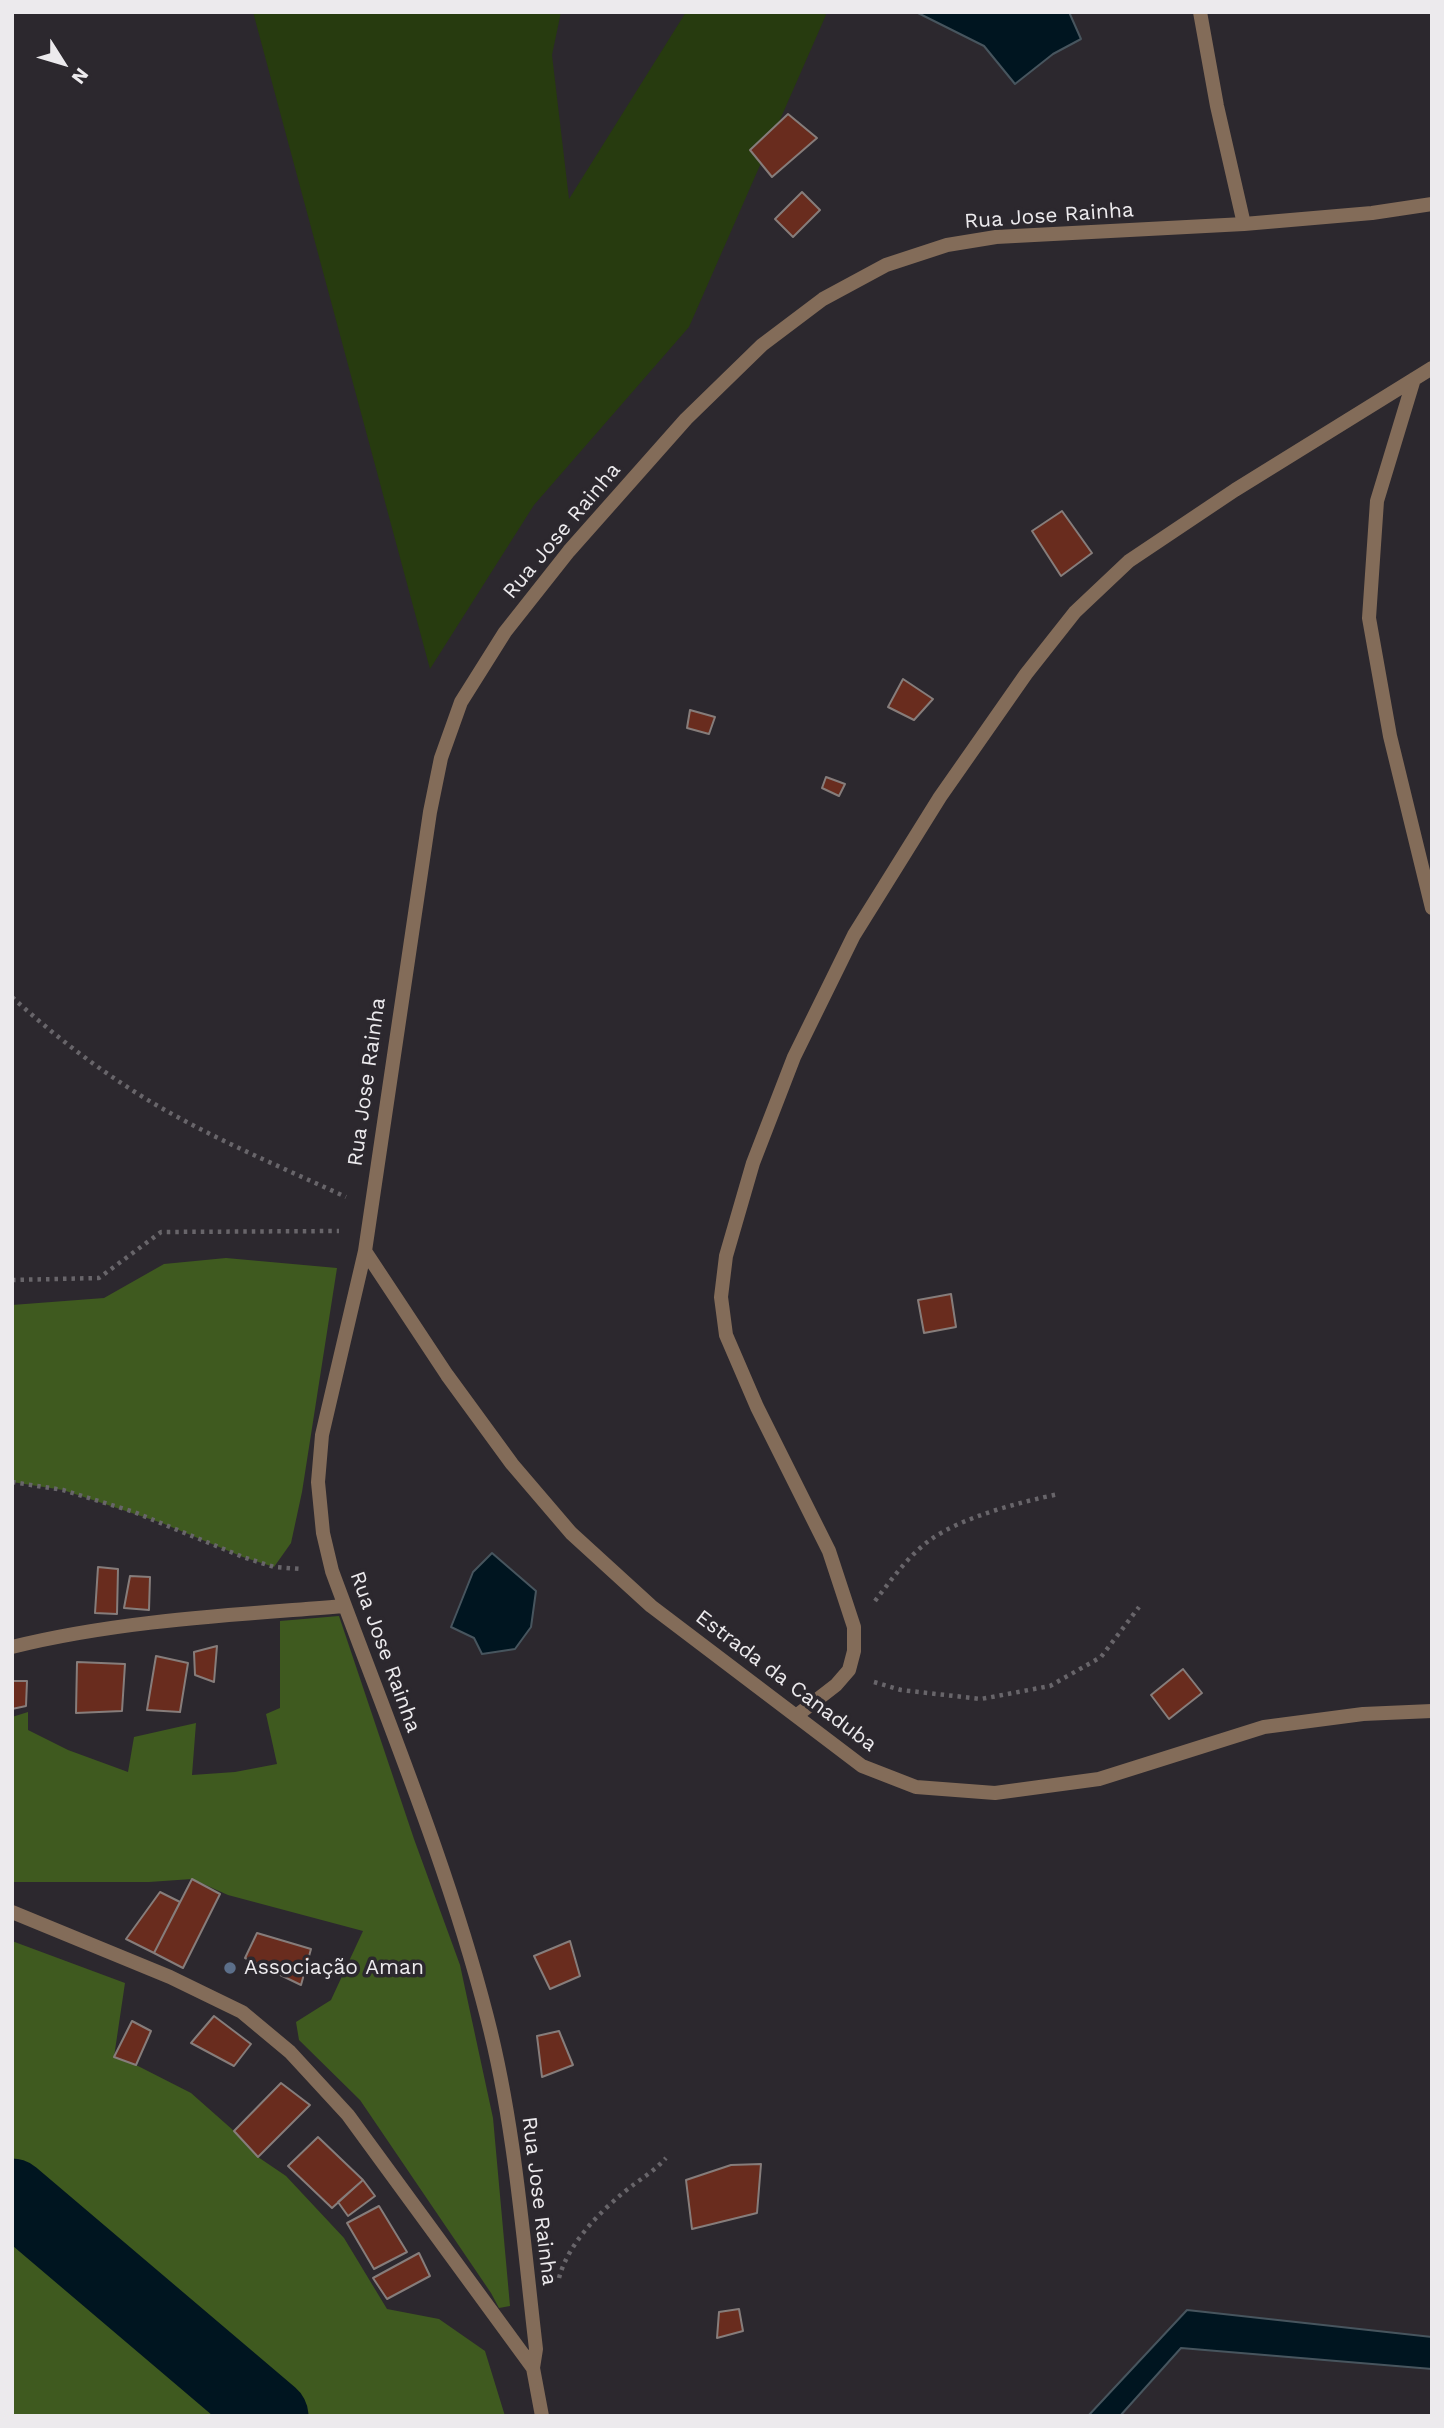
<!DOCTYPE html>
<meta charset="utf-8">
<style>
body{margin:0}
#map{position:relative;width:1444px;height:2428px;overflow:hidden;background:#2c282e;font-family:"Work Sans",sans-serif}
canvas{display:block}
.frame{position:absolute;inset:0;border:14px solid #eceaed;pointer-events:none}
.north{position:absolute;left:28px;top:28px;width:70px;height:70px;-webkit-text-stroke:5px #2c282e;paint-order:stroke;rotate:127deg;font-size:19px;font-weight:700;line-height:28px;text-align:center;color:#eceaed}
.north::after{content:'';display:block;margin:auto;width:24px;height:32px;background:#eceaed;clip-path:polygon(50% 0,100% 100%,50% 72%,0 100%)}
</style>
<div id="map">
<canvas width="1444" height="2428"></canvas>
<div class="frame"></div>
<div class="north">N</div>
</div>
<script>
const c = document.querySelector('canvas').getContext('2d');
c.lineJoin = 'round';
function paint(path, color) { c.fillStyle = color; c.fill(path, 'evenodd'); }
function strokePath(path, color, width, dash) { c.strokeStyle = color; c.lineWidth = width; c.lineCap = dash ? 'butt' : 'round'; c.setLineDash(dash || []); c.stroke(path); }
function write(font, color, halo, rows, align = 'center') {
  c.font = font + ' "Work Sans",sans-serif'; c.lineWidth = 7; c.setLineDash([]); c.textBaseline = 'middle'; c.strokeStyle = halo; c.fillStyle = color; for (const [text, x, y, turn = 0] of rows) {
    c.save(); c.translate(x, y); c.rotate((+turn || 0) * Math.PI / 180); c.textAlign = isNaN(turn) ? turn : align; if (halo) c.strokeText(text, 0, 0); c.fillText(text, 0, 0); c.restore();
  }
}
const green = new Path2D(`
 M253,12H561L552,55L569,199L686,12H824L826,15L689,327L534,505L430,669Z`);
const forest = new Path2D(`
 M226,1258L337,1268L302,1492L291,1543L274,1567L243,1557L162,1523L63,1490L12,1482V1305L104,1298L164,1264Z
 M339,1616L414,1839L460,1965L493,2118L510,2306L499,2308L491,2293L360,2100L299,2040L296,2022L331,2000L363,1931L228,1895L192,1879L149,1882H12V1717L28,1712V1730L68,1750L128,1772L134,1737L196,1723L192,1775L235,1772L277,1764L266,1714L280,1708V1621Z
 M12,1941L125,1983L114,2057L136,2065L191,2093L234,2131L258,2157L286,2176L344,2238L387,2309L439,2319L485,2351L505,2416H12Z`);
const water = new Path2D(`
 M916,12H1069L1081,39L1053,54L1015,84L984,46Z
 M492,1553L536,1591L531,1627L515,1649L482,1654L474,1638L451,1627L473,1572Z
 M1187,2310L1432,2337V2369L1181,2348L1120,2416H1088Z`);
const river = new Path2D(`
 M12,2196L271,2416`);
const building = new Path2D(`
 M788,114L817,138L772,177L750,150Z
 M802,192L820,210L793,237L775,219Z
 M1062,511L1092,553L1061,576L1032,531Z
 M903,679L933,699L914,720L888,707Z
 M690,710L715,717L709,734L687,728Z
 M826,777L845,784L839,796L822,788Z
 M951,1294L956,1327L924,1333L918,1300Z
 M98,1567L118,1569L117,1614L95,1613Z
 M130,1576L150,1577L149,1610L124,1608Z
 M217,1646L214,1682L195,1675L194,1652Z
 M156,1656L188,1663L180,1712L147,1710Z
 M77,1662L125,1664L122,1711L76,1713Z
 M1183,1669L1202,1693L1169,1719L1151,1695Z
 M12,1681H27L26,1706L12,1709Z
 M192,1879L220,1894L183,1968L154,1953Z
 M160,1892L180,1902L154,1953L126,1939Z
 M257,1933L311,1949L301,1985L245,1958Z
 M570,1941L580,1976L550,1989L534,1956Z
 M214,2016L251,2044L234,2066L191,2043Z
 M132,2021L151,2031L136,2065L114,2057Z
 M559,2031L573,2065L542,2077L537,2036Z
 M281,2083L310,2105L258,2157L234,2131Z
 M318,2137L363,2180L332,2208L288,2166Z
 M761,2164L757,2213L692,2229L686,2180L731,2165Z
 M363,2180L375,2196L348,2216L338,2202Z
 M379,2206L407,2252L374,2269L347,2223Z
 M419,2253L430,2276L387,2299L373,2278Z
 M739,2309L743,2331L717,2338L719,2312Z`);
const path = new Path2D(`
 M12,997C50,1032 91,1064 135,1092C201,1134 275,1164 346,1197
 M12,1280L99,1278L161,1232L339,1231
 M12,1482L63,1490L134,1512L243,1557L274,1567L301,1569
 M875,1601C892,1579 908,1556 930,1540C962,1517 1020,1502 1059,1494
 M874,1682L901,1690L981,1699L1050,1686L1101,1657L1139,1607
 M559,2278C568,2244 598,2214 624,2192C640,2179 651,2174 666,2158`);
const minor = new Path2D(`
 M1200,12L1217,106L1244,224
 M1414,379L1377,501L1369,618L1390,736L1432,908
 M365,1251L447,1375L512,1464L571,1533L651,1606L862,1766L916,1787L995,1793L1099,1779L1264,1727L1363,1714L1432,1711
 M12,1647C121,1620 234,1615 345,1606
 M796,1716L836,1685L849,1670L854,1651V1627L829,1551L757,1407L726,1335L721,1297L726,1256L753,1163L794,1057L854,935L940,797L1026,674L1075,612L1129,561L1235,490L1432,368
 M12,1912L170,1977L242,2012L290,2052L348,2115L533,2368
 M542,2416L533,2368L536,2349C523,2239 515,2125 487,2017C448,1865 386,1718 332,1571L323,1533L318,1482L322,1435L365,1251L430,812L441,758L461,702L505,632L569,551L686,419L762,345L823,299L886,265L947,245L996,237L1244,224L1372,213L1432,204`);
const markers = [
 [230,1968,7,"#5c6f8a"]
];
const streetNames = [
 ["Rua Jose Rainha",1049,216,-4],
 ["Rua Jose Rainha",562,531,-50],
 ["Rua Jose Rainha",367,1082,-82],
 ["Rua Jose Rainha",385,1652,70],
 ["Estrada da Canaduba",786,1681,37],
 ["Rua Jose Rainha",539,2201,83]
];
const poiNames = [
 ["Associação Aman",244,1968]
];
paint(green, '#273b0f');
paint(forest, '#3f5a1f');
paint(water, '#001520');
strokePath(water, '#47555e', 2);
strokePath(river, '#001520', 75);
paint(building, '#692c1e');
strokePath(building, '#867d7b', 2);
strokePath(path, '#68656a', 4.5, [3.5, 5]);
strokePath(minor, '#836c59', 14);
for (const [x, y, r, color] of markers) { const dot = new Path2D(); dot.arc(x, y, r, 0, 2 * Math.PI); c.fillStyle = color; c.fill(dot); strokePath(dot, '#2c282e', 2.5); }
write('21px', '#eceaed', '#2c282e', streetNames);
write('21px', '#eceaed', '#2c282e', poiNames, 'left');
</script>
